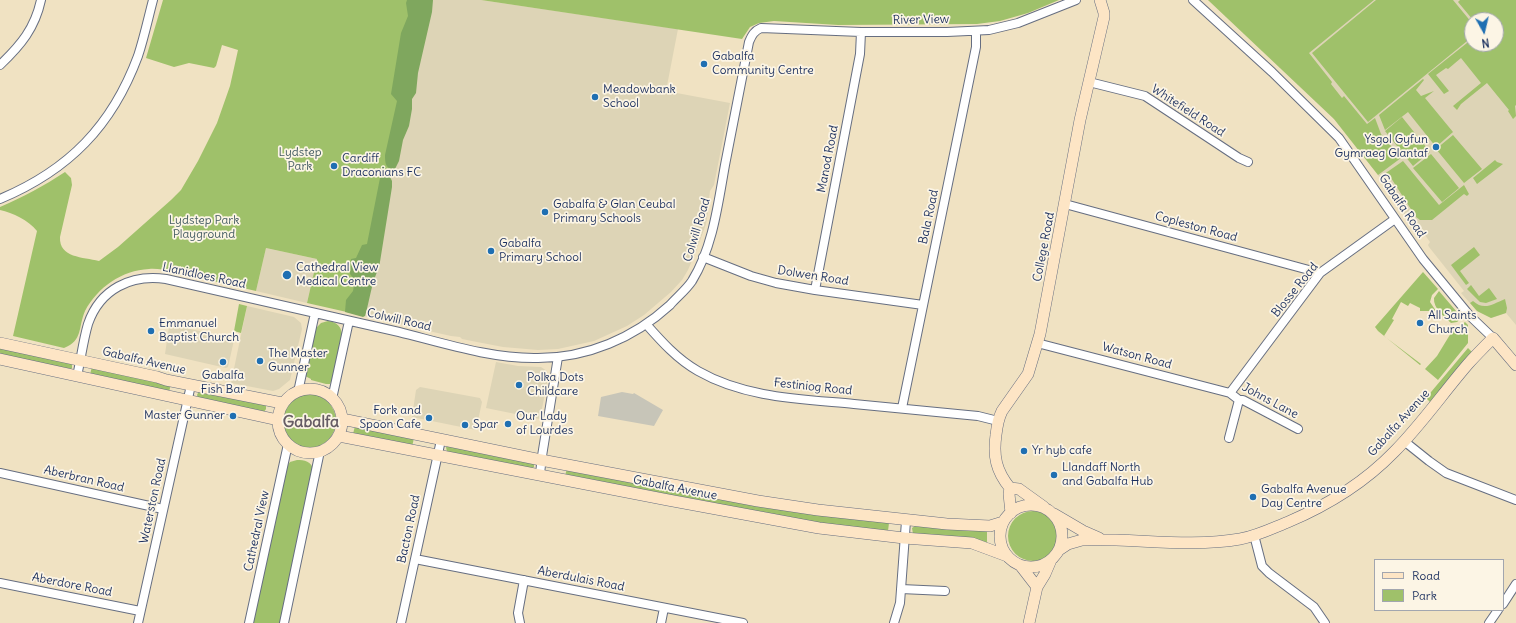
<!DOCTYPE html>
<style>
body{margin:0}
#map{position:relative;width:1516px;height:623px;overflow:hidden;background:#f0e2c2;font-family:Delius,sans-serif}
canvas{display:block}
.legend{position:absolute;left:1374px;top:559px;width:130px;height:52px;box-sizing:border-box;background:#fcf5e5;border:1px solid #a2a6af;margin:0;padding:5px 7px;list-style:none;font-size:12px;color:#1b2f5e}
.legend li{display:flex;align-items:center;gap:8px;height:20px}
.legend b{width:20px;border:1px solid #a2a6af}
.north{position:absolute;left:1464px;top:12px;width:40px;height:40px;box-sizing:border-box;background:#fcf5e5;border:1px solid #a2a6af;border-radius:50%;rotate:172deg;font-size:11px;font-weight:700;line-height:16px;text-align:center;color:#1b2f5e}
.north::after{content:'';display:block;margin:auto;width:14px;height:18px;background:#1f6fb2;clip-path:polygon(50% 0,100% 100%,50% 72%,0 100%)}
</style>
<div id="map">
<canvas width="1516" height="623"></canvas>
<ul class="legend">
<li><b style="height:5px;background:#fde5c5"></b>Road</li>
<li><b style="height:11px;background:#9fc16a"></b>Park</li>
</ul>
<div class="north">N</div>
</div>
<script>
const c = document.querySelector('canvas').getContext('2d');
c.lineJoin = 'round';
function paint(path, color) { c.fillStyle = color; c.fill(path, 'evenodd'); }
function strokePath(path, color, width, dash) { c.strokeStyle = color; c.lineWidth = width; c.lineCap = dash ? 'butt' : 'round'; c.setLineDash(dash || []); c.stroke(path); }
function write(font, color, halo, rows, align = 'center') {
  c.font = font + ' Delius,sans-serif'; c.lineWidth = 3.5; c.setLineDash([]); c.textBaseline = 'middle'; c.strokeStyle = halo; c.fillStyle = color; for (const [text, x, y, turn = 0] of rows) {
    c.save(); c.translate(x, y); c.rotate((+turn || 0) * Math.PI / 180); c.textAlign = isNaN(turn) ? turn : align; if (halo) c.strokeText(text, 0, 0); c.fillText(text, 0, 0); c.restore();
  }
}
const built = new Path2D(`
 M425,0H481L678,29L666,91L730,103L714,185L710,191L709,199L710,200L706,224L697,249L688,270L682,280L671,292L644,315L627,326L594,341L558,349L538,350L503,347L477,342L462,339L460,337L451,336L402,325L398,320L389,318L384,321L360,315Z
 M1208,0H1500L1516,9V325L1506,313L1491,318L1477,311L1461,293L1464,291L1429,247L1428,245L1430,242L1419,227L1413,228L1378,175L1334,119ZM1472,20H1496V44H1472Z
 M266,248L317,259L307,303L256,291Z
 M247,306L294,317L301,323L302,329L290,380L279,389L273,391L231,383Z
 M171,325L233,338L234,340L228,367L226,368L165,354L169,327Z
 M496,362L518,366L541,367L547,371L548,378L540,419L486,408Z
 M420,387L480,398L482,402L476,430L412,417L416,390Z`);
const industrial = new Path2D(`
 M622,392L633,394L634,393L663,410L654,426L598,416L601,397Z`);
const green = new Path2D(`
 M163,0H425L360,315L307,303L317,259L266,248L256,291C234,286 213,281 191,276C177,273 163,268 149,269C122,270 97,288 85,311C78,327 83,341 64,348L13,336L37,231C28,220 13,213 0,210V207C23,197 44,186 65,172L71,178L72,185L60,237C59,258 83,257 99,261L118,247L171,200L181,190L198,161L217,123L230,86L238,50L222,45L216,66L214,68L189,63L174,67L146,58Z
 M481,0H1059L1028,13L1000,21L977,24L838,25L774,21L759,23L750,27L742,39Z
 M1208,0H1374L1309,53L1332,82L1331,84L1342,98L1344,96L1367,124L1375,118L1381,134L1401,158L1378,175L1334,119Z
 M1376,0H1453L1472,23V37L1368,122L1312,53Z
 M1460,0H1516V105L1515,106L1516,116L1513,119L1508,111L1509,110L1487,83L1461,104L1457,110L1453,106L1481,83L1461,58L1448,69L1446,68L1436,75L1449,91L1444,94L1428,74L1472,39V44H1496V20H1473L1458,2Z
 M1423,79L1424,80L1416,90L1421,96L1434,91L1425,98L1453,132L1436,147L1408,112L1385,130L1379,115Z
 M1402,117L1430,152L1413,166L1385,131Z
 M1453,135L1482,169L1464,183L1436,149Z
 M1431,154L1459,188L1442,202L1413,168Z
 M1495,160L1497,162L1503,164L1477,184L1473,178Z
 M1403,161L1439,205L1464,185L1469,194L1467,196L1464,194L1432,220H1420L1416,217L1391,178L1383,183L1380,177Z
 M1474,247L1480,255L1460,271L1469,283L1466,285L1451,265Z
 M1423,272L1438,289L1432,295L1430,302L1436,311H1420V308L1410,303L1408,306L1401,302L1392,319L1394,320L1384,336L1421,364L1420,365L1378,331L1375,327Z
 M1471,285L1479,296L1489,288L1497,299L1486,303L1480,302L1467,289Z
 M1439,291L1462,318L1457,322L1451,323C1444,317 1433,308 1434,298Z
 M1505,299L1507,308L1506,313L1491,318L1477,311L1470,303L1473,301C1484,311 1493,304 1505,299Z
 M239,304L247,306L241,333L234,331Z
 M328,321C337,322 342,327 342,336L332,380L330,384H326L311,380V379L305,376L316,328L321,323Z
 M1465,322L1468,325V343L1438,380L1425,369L1437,356L1451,333Z
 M0,347L72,363V368L71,369L0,355Z
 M1468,348L1472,352L1430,402L1426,398Z
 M92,366L171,384L169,392L90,375Z
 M199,391L266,405V409L264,412L198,398L197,395Z
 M282 421a27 27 0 1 1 54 0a27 27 0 1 1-54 0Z
 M355,426L414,438L412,447L353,434Z
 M448,446L534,464V467L530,469L447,452L446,447Z
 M297,460C304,460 312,461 313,470L280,623H253L287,466L290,462Z
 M567,468L889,523L888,531L805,521L565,476Z
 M1008 536a25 25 0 1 1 50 0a25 25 0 1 1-50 0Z
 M915,526L987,531V543L913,534L912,528Z`);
const forest = new Path2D(`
 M407,0H433L432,12L418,73L416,93L412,99V109L409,126L403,140L399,161L395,169C385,170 385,162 385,155L397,101L391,94L401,33L408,16L406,3Z
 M385,175L390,177L392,181V187L379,268C371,283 370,300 365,316L363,317L345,312L346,300L353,291L354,285V279L350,274L351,259L356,258L362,245L367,244L380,178Z`);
const street = new Path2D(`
 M1193,0L1272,72L1339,138L1423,259L1470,316L1493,338
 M0,65C21,45 35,28 41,0
 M1089,82L1145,96L1239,158L1248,162
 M0,199C69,170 112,126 138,56C144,38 148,19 153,0
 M1065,204L1320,273
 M703,257L751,276L776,283L815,290L923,305
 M815,290L860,54L861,32
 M646,324C661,341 677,359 698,371C745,398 801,399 854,404C895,408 937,412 978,416L998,421
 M1037,343L1230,393L1239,400H1243L1298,429
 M77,376C81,359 83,341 88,324C100,289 131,274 166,279C244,297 321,314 399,332C443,343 492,359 538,358C587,358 634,338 670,305C677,297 686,290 692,281C713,247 718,204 725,165C733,124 741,83 749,42C752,35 754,31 761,28L861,32H947L989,30L1018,23L1076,0
 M298,392L315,313
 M1230,393L1320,273L1395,219
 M332,399L349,321
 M902,408L976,47V31
 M1229,438L1239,400
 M1404,441L1429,461L1446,473L1516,500
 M0,473L163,509
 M540,474L542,456L558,357
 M1254,535L1262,566L1269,573L1314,607L1325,623
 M415,559L743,623
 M0,583L140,611
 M901,589L945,591
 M1503,604L1516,584
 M138,623L191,385
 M249,623L288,444
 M284,623L320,451
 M401,623L441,440
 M520,623L518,613L524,580
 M661,623L664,608
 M894,623L900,603L906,521
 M1489,623L1498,610`);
const secondary = new Path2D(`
 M0,343L157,377L166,380L282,403
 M0,359L278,420
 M278 421a32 32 0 1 1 64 0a32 32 0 1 1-64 0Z
 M342,419L541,460L758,501L818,510L947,524L990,526L1003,522
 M339,436L668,500L819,528L904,538L972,543L1007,556
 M1010,488L1009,494L1011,513
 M1000 536a31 31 0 1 1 62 0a31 31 0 1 1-62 0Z
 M1044,507L1019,489L1010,488C996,471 993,456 996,435C997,426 998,419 1002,411L1028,374L1040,334L1080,120L1104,17V13L1100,0
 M1054,514L1083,531L1099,538
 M1059,550L1068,544L1082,540C1134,538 1188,548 1240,539C1257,536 1273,528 1288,522C1328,505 1364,483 1394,452C1421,425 1443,393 1468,364C1476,355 1485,346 1493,338L1516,365
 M1020,565L1037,587
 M1029,623L1037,587L1045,574L1051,560`);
const markers = [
 [704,64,4,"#1f6fb2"],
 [595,97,4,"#1f6fb2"],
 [1436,147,4,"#1f6fb2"],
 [334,166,4,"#1f6fb2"],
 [545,212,4,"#1f6fb2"],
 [491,251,4,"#1f6fb2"],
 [287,275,5,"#1f6fb2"],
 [1420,323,4,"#1f6fb2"],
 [151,331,4,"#1f6fb2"],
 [260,361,4,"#1f6fb2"],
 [223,362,4,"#1f6fb2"],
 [519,385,4,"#1f6fb2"],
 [233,416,4,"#1f6fb2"],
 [429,418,4,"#1f6fb2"],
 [508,424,4,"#1f6fb2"],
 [465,425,4,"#1f6fb2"],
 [1024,451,4,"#1f6fb2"],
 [1054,475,4,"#1f6fb2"],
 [1253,497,4,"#1f6fb2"]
];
const streetNames = [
 ["River View",921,20,-1],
 ["Whitefield Road",1188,111,33],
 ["Manod Road",828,159,-79],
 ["Gabalfa Road",1402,206,56],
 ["Bala Road",929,217,-78],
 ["Copleston Road",1196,227,15],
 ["Colwill Road",697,230,-73],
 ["College Road",1044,247,-79],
 ["Llanidloes Road",204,276,12],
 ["Dolwen Road",813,276,9],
 ["Blosse Road",1295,290,-51],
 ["Colwill Road",399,320,13],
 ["Watson Road",1137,356,15],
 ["Gabalfa Avenue",144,361,13],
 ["Festiniog Road",813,387,6],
 ["Johns Lane",1270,401,28],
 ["Gabalfa Avenue",1399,423,-48],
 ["Aberbran Road",84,479,13],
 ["Gabalfa Avenue",675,488,11],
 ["Waterston Road",153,501,-78],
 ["Bacton Road",409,529,-78],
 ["Cathedral View",257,531,-78],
 ["Aberdulais Road",581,579,11],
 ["Aberdore Road",72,585,11]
];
const poiNames = [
 ["Gabalfa",712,57],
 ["Community Centre",712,71],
 ["Meadowbank",603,90],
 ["School",603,104],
 ["Ysgol Gyfun",1428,140,"right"],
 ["Gymraeg Glantaf",1428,154,"right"],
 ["Cardiff",342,159],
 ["Draconians FC",342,173],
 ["Gabalfa & Glan Ceubal",553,205],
 ["Primary Schools",553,219],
 ["Gabalfa",499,244],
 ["Primary School",499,258],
 ["Cathedral View",296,268],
 ["Medical Centre",296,282],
 ["All Saints",1428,316],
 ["Church",1428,330],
 ["Emmanuel",159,324],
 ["Baptist Church",159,338],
 ["The Master",268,354],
 ["Gunner",268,368],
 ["Gabalfa",223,376,"center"],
 ["Fish Bar",223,390,"center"],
 ["Polka Dots",527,378],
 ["Childcare",527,392],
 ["Fork and",421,411,"right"],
 ["Spoon Cafe",421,425,"right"],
 ["Master Gunner",225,416,"right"],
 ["Our Lady",516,417],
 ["of Lourdes",516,431],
 ["Spar",473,425],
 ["Yr hyb cafe",1032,451],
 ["Llandaff North",1062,468],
 ["and Gabalfa Hub",1062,482],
 ["Gabalfa Avenue",1261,490],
 ["Day Centre",1261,504]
];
const parkNames = [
 ["Lydstep",300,153],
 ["Park",300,167],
 ["Lydstep Park",204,221],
 ["Playground",204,235]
];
const districtNames = [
 ["Gabalfa",311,422]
];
paint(built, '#ddd4b6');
paint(industrial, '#c7c5b8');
paint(green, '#9fc16a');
paint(forest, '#7fa75e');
strokePath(street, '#666e81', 10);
strokePath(secondary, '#666e81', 12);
strokePath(street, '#fff', 8);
strokePath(secondary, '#fde5c5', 11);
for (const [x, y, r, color] of markers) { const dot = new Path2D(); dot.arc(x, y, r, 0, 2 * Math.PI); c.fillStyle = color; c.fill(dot); strokePath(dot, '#fcf5e5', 1.5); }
write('12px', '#1b2f5e', '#fcf5e5', streetNames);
write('12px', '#1b2f5e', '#fcf5e5', poiNames, 'left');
write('12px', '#435b62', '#fcf5e5', parkNames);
write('bold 16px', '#665d65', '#fcf5e5', districtNames);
</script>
